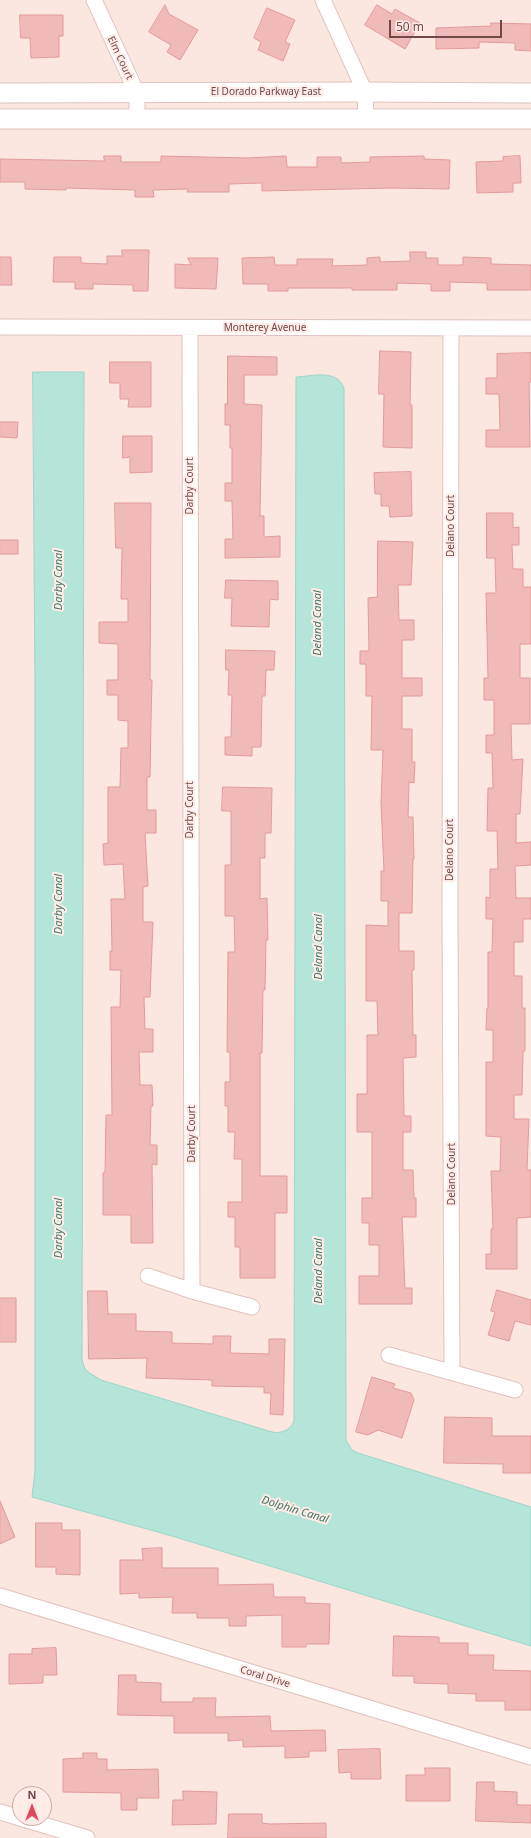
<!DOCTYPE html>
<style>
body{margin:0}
#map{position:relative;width:531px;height:1838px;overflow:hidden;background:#fbe7e0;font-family:"Noto Sans",sans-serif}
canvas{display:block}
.north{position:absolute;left:12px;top:1786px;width:40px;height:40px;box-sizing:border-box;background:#ffece6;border:1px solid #c6aaa7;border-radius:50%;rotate:0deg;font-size:11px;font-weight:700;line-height:16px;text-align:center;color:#714849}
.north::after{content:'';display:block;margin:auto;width:14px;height:18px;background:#e4475e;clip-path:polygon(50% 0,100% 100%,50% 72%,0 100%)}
.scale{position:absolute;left:389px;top:20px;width:113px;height:18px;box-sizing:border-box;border:2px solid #714849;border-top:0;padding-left:5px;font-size:12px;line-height:14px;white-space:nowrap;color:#714849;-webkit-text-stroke:3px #ffece6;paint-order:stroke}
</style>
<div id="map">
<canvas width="531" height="1838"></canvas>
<div class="north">N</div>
<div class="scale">50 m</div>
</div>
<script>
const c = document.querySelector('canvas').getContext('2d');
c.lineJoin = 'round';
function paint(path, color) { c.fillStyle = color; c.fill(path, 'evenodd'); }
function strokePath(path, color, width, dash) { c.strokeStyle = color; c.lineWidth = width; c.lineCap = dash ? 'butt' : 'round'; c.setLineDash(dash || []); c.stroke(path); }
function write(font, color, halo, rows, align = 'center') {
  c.font = font + ' "Noto Sans",sans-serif'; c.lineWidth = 4; c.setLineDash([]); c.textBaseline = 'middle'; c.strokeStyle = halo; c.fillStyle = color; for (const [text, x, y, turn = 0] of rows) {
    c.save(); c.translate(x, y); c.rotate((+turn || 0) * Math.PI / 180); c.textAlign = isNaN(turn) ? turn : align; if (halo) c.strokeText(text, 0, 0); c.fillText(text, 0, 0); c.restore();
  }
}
const water = new Path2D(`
 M33,372H84L82,1359L84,1367L88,1372L101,1380L272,1432C282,1434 290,1430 294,1421L296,377C313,376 337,369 344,388L346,1440L352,1450L358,1453L531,1507V1646L172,1536L32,1497L35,1470V685Z`);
const building = new Path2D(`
 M165,5L169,14L198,30L180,60L167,52L171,45L149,32Z
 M377,5L392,14L395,9L420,23L405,49L365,25Z
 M267,8L295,20L285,42L290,44L283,61L258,50L261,42L254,38Z
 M20,15H63V36H59V57L31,58L30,38H21Z
 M491,23L531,24V51L515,50V43L479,42V48L436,49V28L491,26Z
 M104,156H121V162H161V156L248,158L286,156L287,167H317V157H341V163L370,162V157L424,156V159L450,160L449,189L392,188L262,191V183L229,184V192H187L188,189L153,190L154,197H135V190L66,188V190L25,189V182H0V159L104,161Z
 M520,156L521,183H513V192L477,193L476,162L503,161V157Z
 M122,250H149L148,291H133V285L93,284V289H75V282H53L54,257H81V263L107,264V256H122Z
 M410,252H426V258H438V265H463V257L491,258V264L531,265V290H487V283L450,282V291H431V284L397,283V290H352V288H288V291H268V284H243L242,258L274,257L275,265H297V259H333L332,266L367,265V258L380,257V262L410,261Z
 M0,257H11L12,285H0Z
 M188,258H218L216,289L175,288V264L191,265Z
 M380,351L411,352L410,405H412V448L383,447L384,394H379Z
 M531,353V382H529L530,447H486V430H500L499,394H486V378H497V354Z
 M228,356L277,357V375H244V404L262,405L260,516H264V537L280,536V557L225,558V539H233L232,501H225V483H232V448H230V425H225V404H227Z
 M110,362H151V407H128L129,399H120V383H110Z
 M0,422H18L17,438L0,437Z
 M123,436H152V472L130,473V457L123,458Z
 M411,472L412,516L390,517L389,506H381V494H375L374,473Z
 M115,503H151L150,680H152L151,721L150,777H147V810H156V833H145L148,886L143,887V922H153L150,997H144L145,1029H153V1052H139L140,1085H152L153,1106H151L150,1145H157V1165L152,1164L153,1243H131V1215H103V1173L105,1172L106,1115H112L111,1007H120L121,970H110V951H112L111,899H125L123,864L104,865L103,844L108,843V787H120L121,748H128V721L118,720V695H107V680H118V644L99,643V622H128V599H121L122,548H116Z
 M487,513H513V528L519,527V545H512L513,569H523V587H531V644H520V678H530V724H511L512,760L523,759L520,814H516V843L531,842V865L515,866L516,898H531V919H523V942H514V976H522V1008H525V1051H523L522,1095H514V1119H529L527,1170H531V1217L517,1218V1269H486V1254H491V1229H493L491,1171H500L501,1137L486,1136V1062H493V1030H486L487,1008H488V952H492L493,919H486V897L490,898V869H498L497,831H487L488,788H493L492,753H486V735H494V700H484V678H488L486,593H496L495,558H487Z
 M0,540H18V554H0Z
 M378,541L413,542L411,585H398L399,620H414V640H402V678H422V696H402V729H412V762H415L414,783L409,782L408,817H413L414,859H413L412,913H399V951H414V970H412L413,1035H416V1057L403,1058L404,1116H411V1132H403V1170H413L414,1198H416V1217H402L405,1288H412V1304H359V1276H379V1245H369V1223H362V1198H372V1132H357V1094H367V1035H378L377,1001H366V925L388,926V901H381V871H384L381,802L383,750H371L372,696H366V664H360V651H369L368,598L377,597Z
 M226,580L278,581V600L270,599L269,627L231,626L232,598H225Z
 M226,650L275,651L274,670H266L265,696H262L261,747H252V756L225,755V737H231L232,695H228L229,670H226Z
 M223,787L272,788L271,833H265V858H260V899L267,898L268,940H266L265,990H263L262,1053H260V1176H287V1213H275V1278H240V1247H235V1217H228V1202H242V1159H234L235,1132H228V1106H225V1082H230V1052H227L228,952H235L234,916H225V865H231V811H222Z
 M497,1290L531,1300V1325L515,1321L509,1341L488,1335L495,1312L491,1311Z
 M88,1291H107L108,1314H136V1331L172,1332V1343L213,1344V1336H231L230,1353L269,1354V1339H285L283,1415L270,1414L271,1393H264V1387L212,1386V1380L146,1378L147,1358L89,1359Z
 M0,1298H16V1342H0Z
 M372,1377L395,1384L393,1388L411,1393L414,1400L402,1438L378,1430L368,1435L356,1432Z
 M445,1417L492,1418V1436H531V1473H503V1464L444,1463Z
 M0,1501L15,1537L0,1544Z
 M36,1523H62V1530H80V1575L56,1574V1567H36Z
 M162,1548V1568H218V1585L273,1584L274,1597H305V1603L330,1604L329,1644H306V1647H282V1615L246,1616V1626H229V1618H197V1613H172L173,1597L139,1598V1593L120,1594V1560H143L142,1549Z
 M394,1636L439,1637V1643H468V1655H494L493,1670L531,1671V1710H505V1701H476V1694L448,1693V1684L414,1683V1676H393Z
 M56,1648L57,1675H43V1683L9,1684V1654H32V1649Z
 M119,1675H136V1682L161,1683V1702H193V1698H216L215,1717L270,1716L271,1731L325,1730L326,1751H309V1757L285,1758V1746L243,1747V1740L228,1741V1733H174V1716L118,1715Z
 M380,1749L381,1779H351V1772L339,1773L338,1750Z
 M83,1753H97V1759H107V1770L158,1769L159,1798H137V1810H121V1793L63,1792V1759L83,1758Z
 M425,1768H450V1801H406V1775H425Z
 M477,1782H494V1791L517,1792V1805H531V1823L476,1821Z
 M183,1791L217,1792L216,1824L172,1825L173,1800H183Z
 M229,1814H262V1823L270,1824L326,1823V1838H228Z`);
const minor = new Path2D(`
 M94,0L137,93V119
 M323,0L365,92L366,119
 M0,327L531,328
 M190,328L192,1291
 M451,328L450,915L452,1372
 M148,1276L192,1291L252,1307
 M389,1355L515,1390
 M0,1596L531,1757
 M0,1812L20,1818
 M20,1818L87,1838`);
const tertiary = new Path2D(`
 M0,93L365,92L531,93
 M0,119H531`);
const streetNames = [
 ["Elm Court",120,58,65],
 ["El Dorado Parkway East",266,92],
 ["Monterey Avenue",265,328],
 ["Darby Court",190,486,-90],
 ["Delano Court",451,526,-90],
 ["Darby Court",190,810,-90],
 ["Delano Court",450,850,-90],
 ["Darby Court",192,1134,-90],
 ["Delano Court",452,1174,-90],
 ["Coral Drive",265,1677,17]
];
const waterNames = [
 ["Darby Canal",59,580,-90],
 ["Deland Canal",318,623,-90],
 ["Darby Canal",59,904,-90],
 ["Deland Canal",319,947,-90],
 ["Darby Canal",59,1228,-90],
 ["Deland Canal",319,1271,-90],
 ["Dolphin Canal",295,1510,17]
];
paint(water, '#b5e4d9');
strokePath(water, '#9cd5c9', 1);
paint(building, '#f0bab8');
strokePath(building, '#e29a99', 1);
strokePath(minor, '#e1c2bf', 17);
strokePath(tertiary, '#e1c2bf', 21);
strokePath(minor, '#fff', 15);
strokePath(tertiary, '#fff', 19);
write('10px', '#714849', '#ffece6', streetNames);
write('italic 11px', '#3c776b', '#ffece6', waterNames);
</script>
